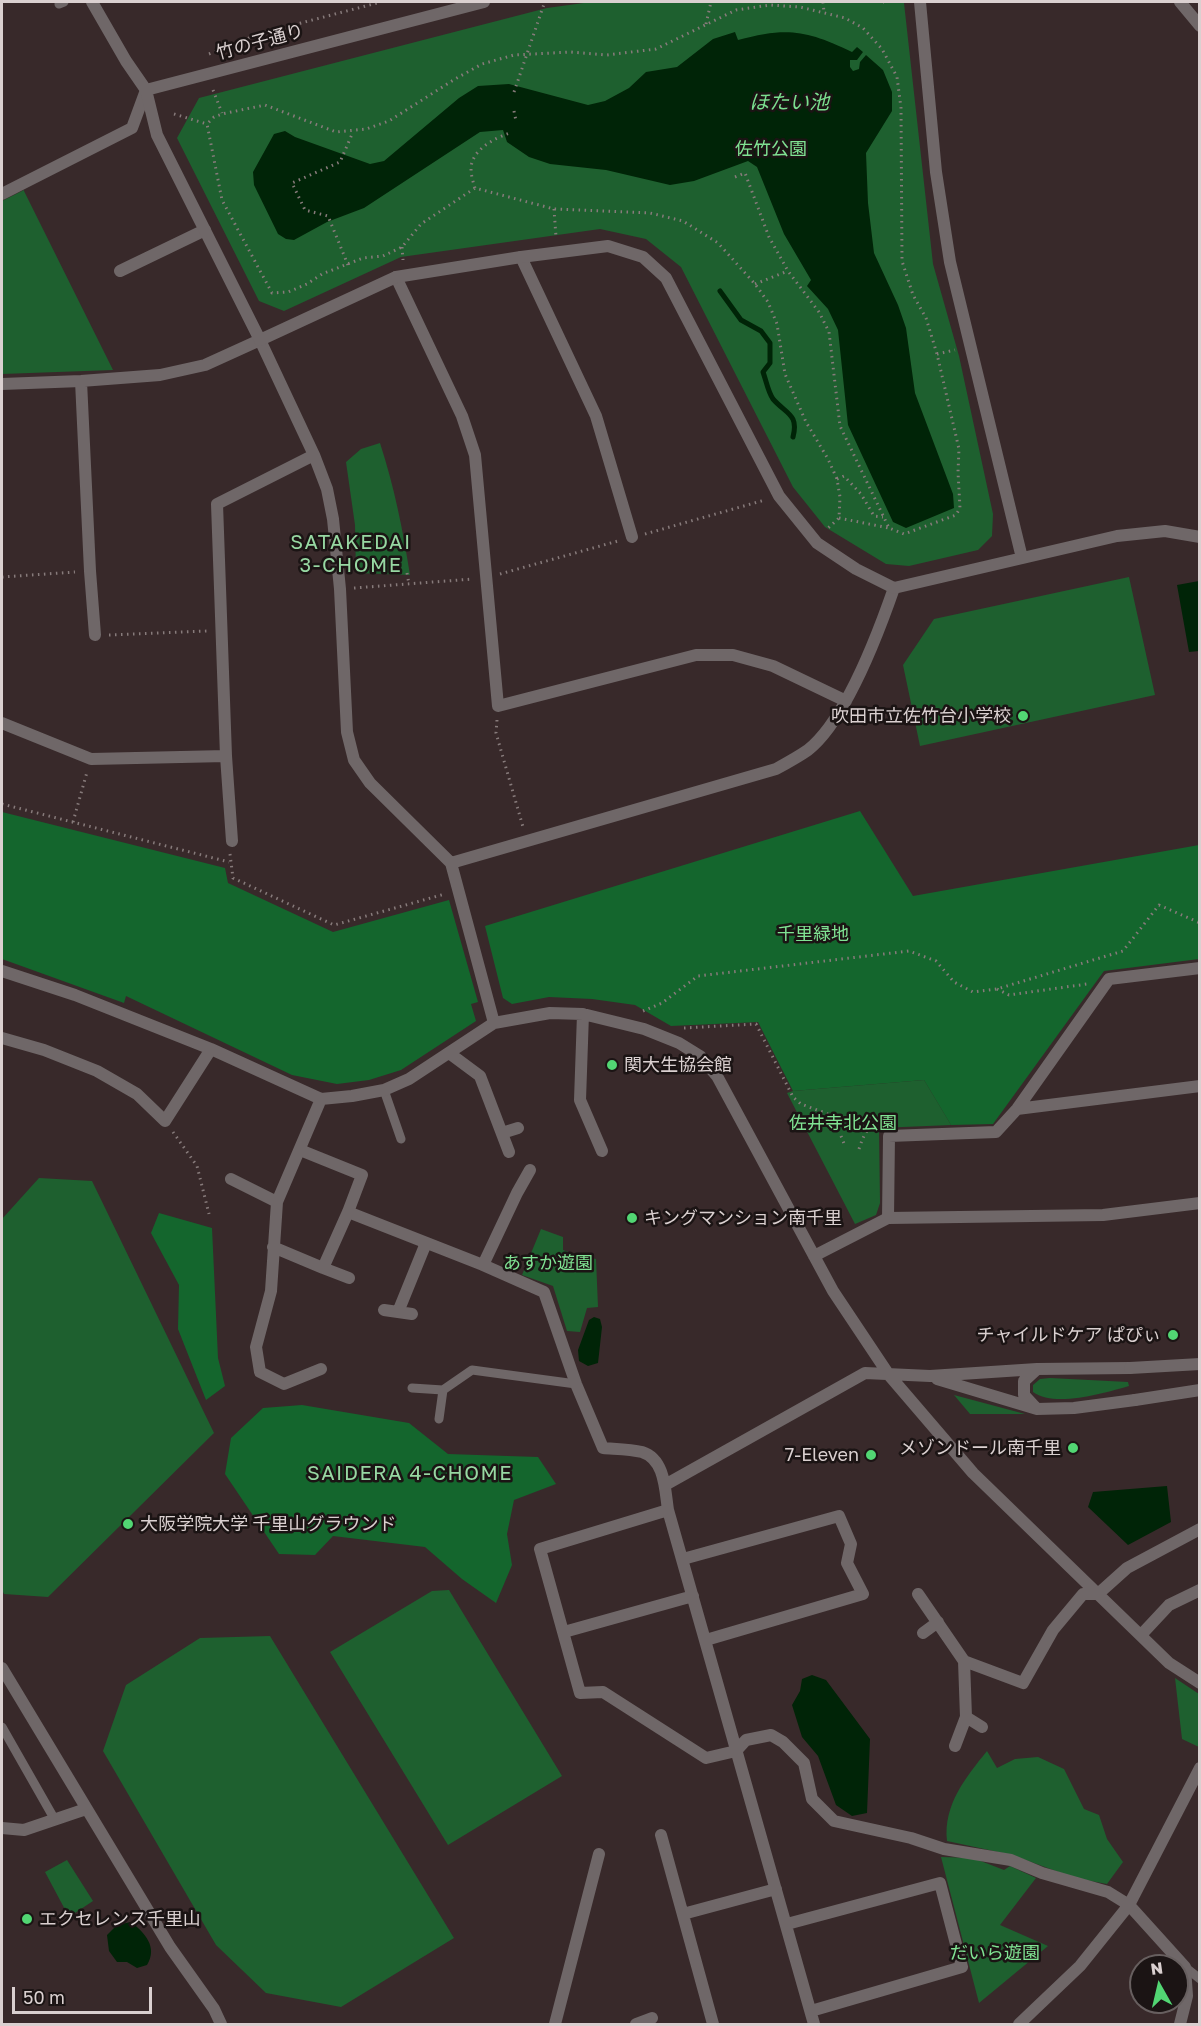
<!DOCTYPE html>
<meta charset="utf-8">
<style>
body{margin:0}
#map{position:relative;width:1201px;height:2026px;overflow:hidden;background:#38292a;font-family:"Golos Text",sans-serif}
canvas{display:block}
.frame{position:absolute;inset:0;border:3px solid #dad0d0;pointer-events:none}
.north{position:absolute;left:1129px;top:1954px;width:60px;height:60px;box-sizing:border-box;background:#1b1414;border:2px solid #675f5f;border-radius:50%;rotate:352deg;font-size:16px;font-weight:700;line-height:24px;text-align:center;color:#dad0d0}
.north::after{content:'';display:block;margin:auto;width:21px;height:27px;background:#52d673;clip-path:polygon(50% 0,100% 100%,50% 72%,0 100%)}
.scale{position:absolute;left:12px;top:1987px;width:140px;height:27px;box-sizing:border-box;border:3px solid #dad0d0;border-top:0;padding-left:8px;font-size:18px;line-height:21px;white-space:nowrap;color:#dad0d0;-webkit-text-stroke:4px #1b1414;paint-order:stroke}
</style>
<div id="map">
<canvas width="1201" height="2026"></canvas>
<div class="frame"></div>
<div class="north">N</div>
<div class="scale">50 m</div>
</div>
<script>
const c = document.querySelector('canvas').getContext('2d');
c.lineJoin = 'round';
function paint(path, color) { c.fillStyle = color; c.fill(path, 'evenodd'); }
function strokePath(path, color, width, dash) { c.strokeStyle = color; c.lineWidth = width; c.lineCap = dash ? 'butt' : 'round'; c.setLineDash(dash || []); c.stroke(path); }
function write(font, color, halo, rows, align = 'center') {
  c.font = font + ' "Golos Text","Noto Sans JP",sans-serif'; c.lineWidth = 5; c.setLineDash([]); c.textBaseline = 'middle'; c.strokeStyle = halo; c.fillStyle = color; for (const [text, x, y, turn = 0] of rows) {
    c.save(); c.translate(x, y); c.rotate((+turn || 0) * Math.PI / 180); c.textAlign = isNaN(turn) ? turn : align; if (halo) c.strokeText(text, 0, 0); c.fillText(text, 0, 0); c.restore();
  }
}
const green = new Path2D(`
 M591,2L904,3L933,264L959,356L993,514L992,536L978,550L909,566L886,564L825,527L793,487L681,267L646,239L600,229L401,257L284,311L259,301L177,138L199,98L547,8Z
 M24,190V191L113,370L2,374V201Z
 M380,443C394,486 403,530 410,575L356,573L355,525L346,462L361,449Z
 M1129,577L1155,695L920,746L903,665L934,619Z
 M924,1080L951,1125L879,1128L880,1203L876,1215L855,1224L787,1093L793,1091Z
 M39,1178L92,1181L214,1433L48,1597L4,1594L2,1590V1219Z
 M541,1229L563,1237V1250L576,1255L596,1259L598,1307L587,1308L580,1332L567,1331L553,1286L522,1275Z
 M1050,1378L1128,1382L1129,1386C1104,1393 1055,1408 1033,1392V1385L1040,1379Z
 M954,1395L1025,1414H970Z
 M449,1590L562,1776L448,1845L330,1652L432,1591Z
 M270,1636L454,1938L341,2007L266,1993L216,1945L103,1751L126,1685L200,1638Z
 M1175,1678L1199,1694V1747L1182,1739Z
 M987,1751L997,1768L1015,1759L1038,1757L1064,1769L1084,1809L1099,1815L1107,1839L1123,1862L1107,1884L1075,1878L1012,1855L947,1841C943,1805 966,1777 987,1751Z
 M941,1857L973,1858L1004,1870L1010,1866L1036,1878L1000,1925L1048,1946L979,2003Z
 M67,1860L93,1901L69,1917L45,1872Z`);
const forest = new Path2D(`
 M860,811L913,896L1199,845V959L1104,971L993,1124L951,1125L924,1080L793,1091L758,1022L671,1026L635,1005L592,999L549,997L512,1004L503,998L485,926Z
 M2,812L225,868L228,883L333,932L449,900L478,1002L471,1004L476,1021L401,1070L369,1080L337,1084L292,1075L126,996L124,1003L2,959Z
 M159,1213L212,1228L218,1358L225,1386L206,1400L178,1329L179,1285L151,1233Z
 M302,1405L409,1423L448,1454L538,1457L556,1484L514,1500L507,1534L512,1565L496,1603L462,1579L425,1547L333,1536L315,1555L279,1554L225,1474L231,1438L263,1408Z`);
const water = new Path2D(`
 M735,32L738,40C787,27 806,30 852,52L857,47L863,52L857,60H850V67L853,71L859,69L860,62L866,55L883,70L892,92V111L866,153L868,203L874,253L898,305L906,328L915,393L953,494L954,508L906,528L893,522L848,425L838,330L828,309L807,286L811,280L784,234L757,167L748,161L694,181L670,185L606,170L550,164L529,157L507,142L503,130L480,132L364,208L327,222L294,240L286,239L278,234L254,185L253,172L274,134L285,131L295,137L370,164L384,161L459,98L478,86L509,84L588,105L605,101L629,88L646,72L677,67L713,39Z
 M1199,581V651L1189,652L1177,585Z
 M594,1317L600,1319L602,1327L598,1363L588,1366L579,1361L578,1350L589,1320Z
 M1167,1486L1171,1522L1128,1545L1088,1507L1093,1492Z
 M812,1675L826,1680L870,1739L867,1813L852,1816L836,1805L818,1756L802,1737L792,1705L800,1691L802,1679Z
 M131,1922C145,1933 158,1947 147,1965L137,1968L127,1962H117L109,1951L107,1935L117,1925Z`);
const stream = new Path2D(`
 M720,291L741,320L761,331L770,343V363L763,372C766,380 768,392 773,399C786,414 799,414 793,437`);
const path = new Path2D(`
 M823,2L824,12
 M883,2H884
 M706,24L711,2
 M209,54L259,34L381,2
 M213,90L222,113
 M514,92L544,4
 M514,111L516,121
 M174,114L207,124
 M735,177L745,173L769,237L788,271L819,312L829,332L840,426L889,528L904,534L956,515L960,508L958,472L959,449L937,354L926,318L913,295L902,261L901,108L897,77L882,49L863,28L845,18L800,7L770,5L736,10L656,49L607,55L571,52L514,55L482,64L455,79L389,121L366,129L336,132L265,105L222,114L214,117L207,124L222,200L272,293L288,292L307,284L322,274L363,258L383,256L402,247L421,224L475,188L554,209L650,213L683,221L718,243L755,284L768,302L777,324L785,374L806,422L828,459L837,479L840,497L839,518L826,530
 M475,188C473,182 471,175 471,168C472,150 494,138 510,133
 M554,209L556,237
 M402,247L403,260
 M348,265L328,216L305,210L292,183L340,162L353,132
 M755,284L788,271
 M937,354L955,350
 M837,479L844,476L861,494L874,516L883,517
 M839,518L889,528
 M645,534L765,500
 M407,573L409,584
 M500,574L618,541
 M2,577L75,572
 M354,588L473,579
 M109,635L208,631
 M497,720L496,733L523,827
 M2,804L229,862
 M73,822L87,772
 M230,854L233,878L334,925L445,894
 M997,989L1009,995L1087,984
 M643,1011L662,1003L698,976L909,951L936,961L954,982L973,992L997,989L1123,951L1159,905L1200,923
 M684,1028L756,1024L793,1097L801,1104L844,1120
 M173,1132L197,1166L209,1214
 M841,1136L845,1146
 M859,1149C864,1133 869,1125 883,1116`);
const service = new Path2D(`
 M59,4L64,2
 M384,1090L401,1139
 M412,1388L443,1390L472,1370L576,1384
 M439,1419L443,1390
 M2,1727L55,1820
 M1185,1967L1200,1979`);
const minor = new Path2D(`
 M2,194L132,128L146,90
 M521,257L596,416L632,537
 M120,271L205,230
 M396,277L462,416L475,455L498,706L696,655H733L773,666L846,701
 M81,381L90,571L95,635
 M2,384L81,381L160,375L205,365L260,340L314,455L327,489L333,519L340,589L347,732L354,760L370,783L451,863L494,1023
 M2,723L91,759L226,756L217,504L314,455
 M226,756L232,841
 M451,863L776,769C787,763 798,757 808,750C846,720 878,634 894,588
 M2,971L75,995L211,1049L321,1099L352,1096L384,1090L409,1079L494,1023L550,1013L583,1014L644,1029L679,1043L700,1056L717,1076L833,1291L889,1375L973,1473L1169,1663L1200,1683
 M583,1014L580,1100L602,1151
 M2,1038L44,1050L97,1071L137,1094L165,1121L211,1049
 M449,1053L480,1076L509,1152
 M1017,1109L1200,1086
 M502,1133L518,1128
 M231,1179L277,1202
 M348,1212L483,1265L544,1292L576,1384L603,1448C615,1449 630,1449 642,1452C665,1459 665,1490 668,1510L814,2024
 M888,1218L889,1136L996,1132L1017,1109L1109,979L1200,968
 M273,1247L323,1268L348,1212L362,1175L300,1150
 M814,1256L888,1218L1103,1215L1200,1203
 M483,1265L517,1193L530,1170
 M323,1268L349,1278
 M384,1310L412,1314
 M398,1312L426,1243
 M321,1369L284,1384L260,1372L256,1347L271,1291L277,1202L321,1099
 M937,1379L1037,1409L1074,1408L1135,1400
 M1036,1408L1024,1395V1381L1037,1369
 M665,1485L865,1373L930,1376L1037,1369L1130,1368
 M668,1510L540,1549L580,1693L603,1692L706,1758L736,1751L746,1740L771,1735L783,1742L804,1763L812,1799L834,1821L911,1838L944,1849L1011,1860L1042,1873L1108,1892L1129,1905L1185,1967L1187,1996L1180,2024
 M683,1559L839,1516L851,1544L847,1563L863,1594L706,1640
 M918,1594L964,1661L966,1717L955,1746
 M564,1632L693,1596
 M923,1633L938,1622
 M1141,1635L1169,1605L1200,1590
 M964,1661L1023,1683L1053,1630L1083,1594H1098L1127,1568L1200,1529
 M2,1668L170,1947L214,2009L221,2024
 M966,1717L982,1727
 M2,1828L24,1830L86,1809
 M661,1835L713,2024
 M683,1914L776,1889
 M787,1924L940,1883L962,1967L811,2011
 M555,2024L599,1854
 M636,2024L652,2018
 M1019,2024L1080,1966L1129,1905L1200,1768`);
const tertiary = new Path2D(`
 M92,2L126,61L146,90L157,135L260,340L396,277L521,257L608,246L643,257L666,278L779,496L817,543L856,569L894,588L1117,536L1165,531L1200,537
 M920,2L936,172L950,262L1022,558
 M1180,2L1200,26
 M146,90L484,2
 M1130,1368L1200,1364
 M1135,1400L1200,1390`);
const markers = [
 [1023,716,6,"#52d673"],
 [612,1065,6,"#52d673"],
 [632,1218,6,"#52d673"],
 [1173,1335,6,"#52d673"],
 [1073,1448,6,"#52d673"],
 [871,1455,6,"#52d673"],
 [128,1524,6,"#52d673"],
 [27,1919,6,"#52d673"]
];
const streetNames = [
 ["竹の子通り",260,42,-15]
];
const parkNames = [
 ["佐竹公園",771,149],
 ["千里緑地",813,934],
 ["佐井寺北公園",843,1123],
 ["あすか遊園",548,1263],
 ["だいら遊園",995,1953]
];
const poiNames = [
 ["吹田市立佐竹台小学校",1011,716],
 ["関大生協会館",624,1065,"left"],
 ["キングマンション南千里",644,1218,"left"],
 ["チャイルドケア ぱぴぃ",1161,1335],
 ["メゾンドール南千里",1061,1448],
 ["7-Eleven",859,1455],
 ["大阪学院大学 千里山グラウンド",140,1524,"left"],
 ["エクセレンス千里山",39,1919,"left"]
];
const waterNames = [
 ["ほたい池",789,103]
];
const neighbourhoodNames = [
 ["SATAKEDAI",351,543],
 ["3-CHOME",351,566],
 ["SAIDERA 4-CHOME",410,1474]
];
paint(green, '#1e602f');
paint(forest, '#14662d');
paint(water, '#002407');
strokePath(stream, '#002407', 5);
strokePath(path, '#877b7b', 3, [1.5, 4.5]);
strokePath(service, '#6f6768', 9);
strokePath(minor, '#6f6768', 12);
strokePath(tertiary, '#6f6768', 12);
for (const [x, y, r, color] of markers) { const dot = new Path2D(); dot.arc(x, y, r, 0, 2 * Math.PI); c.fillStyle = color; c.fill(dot); strokePath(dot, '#1b1414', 2); }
write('18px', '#dad0d0', '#1b1414', streetNames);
write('18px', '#80e393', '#1b1414', parkNames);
write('18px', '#dad0d0', '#1b1414', poiNames, 'right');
write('italic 20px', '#7bdf8f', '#1b1414', waterNames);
c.letterSpacing = '1.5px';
write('20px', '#97d8a2', '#1b1414', neighbourhoodNames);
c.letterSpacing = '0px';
</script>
